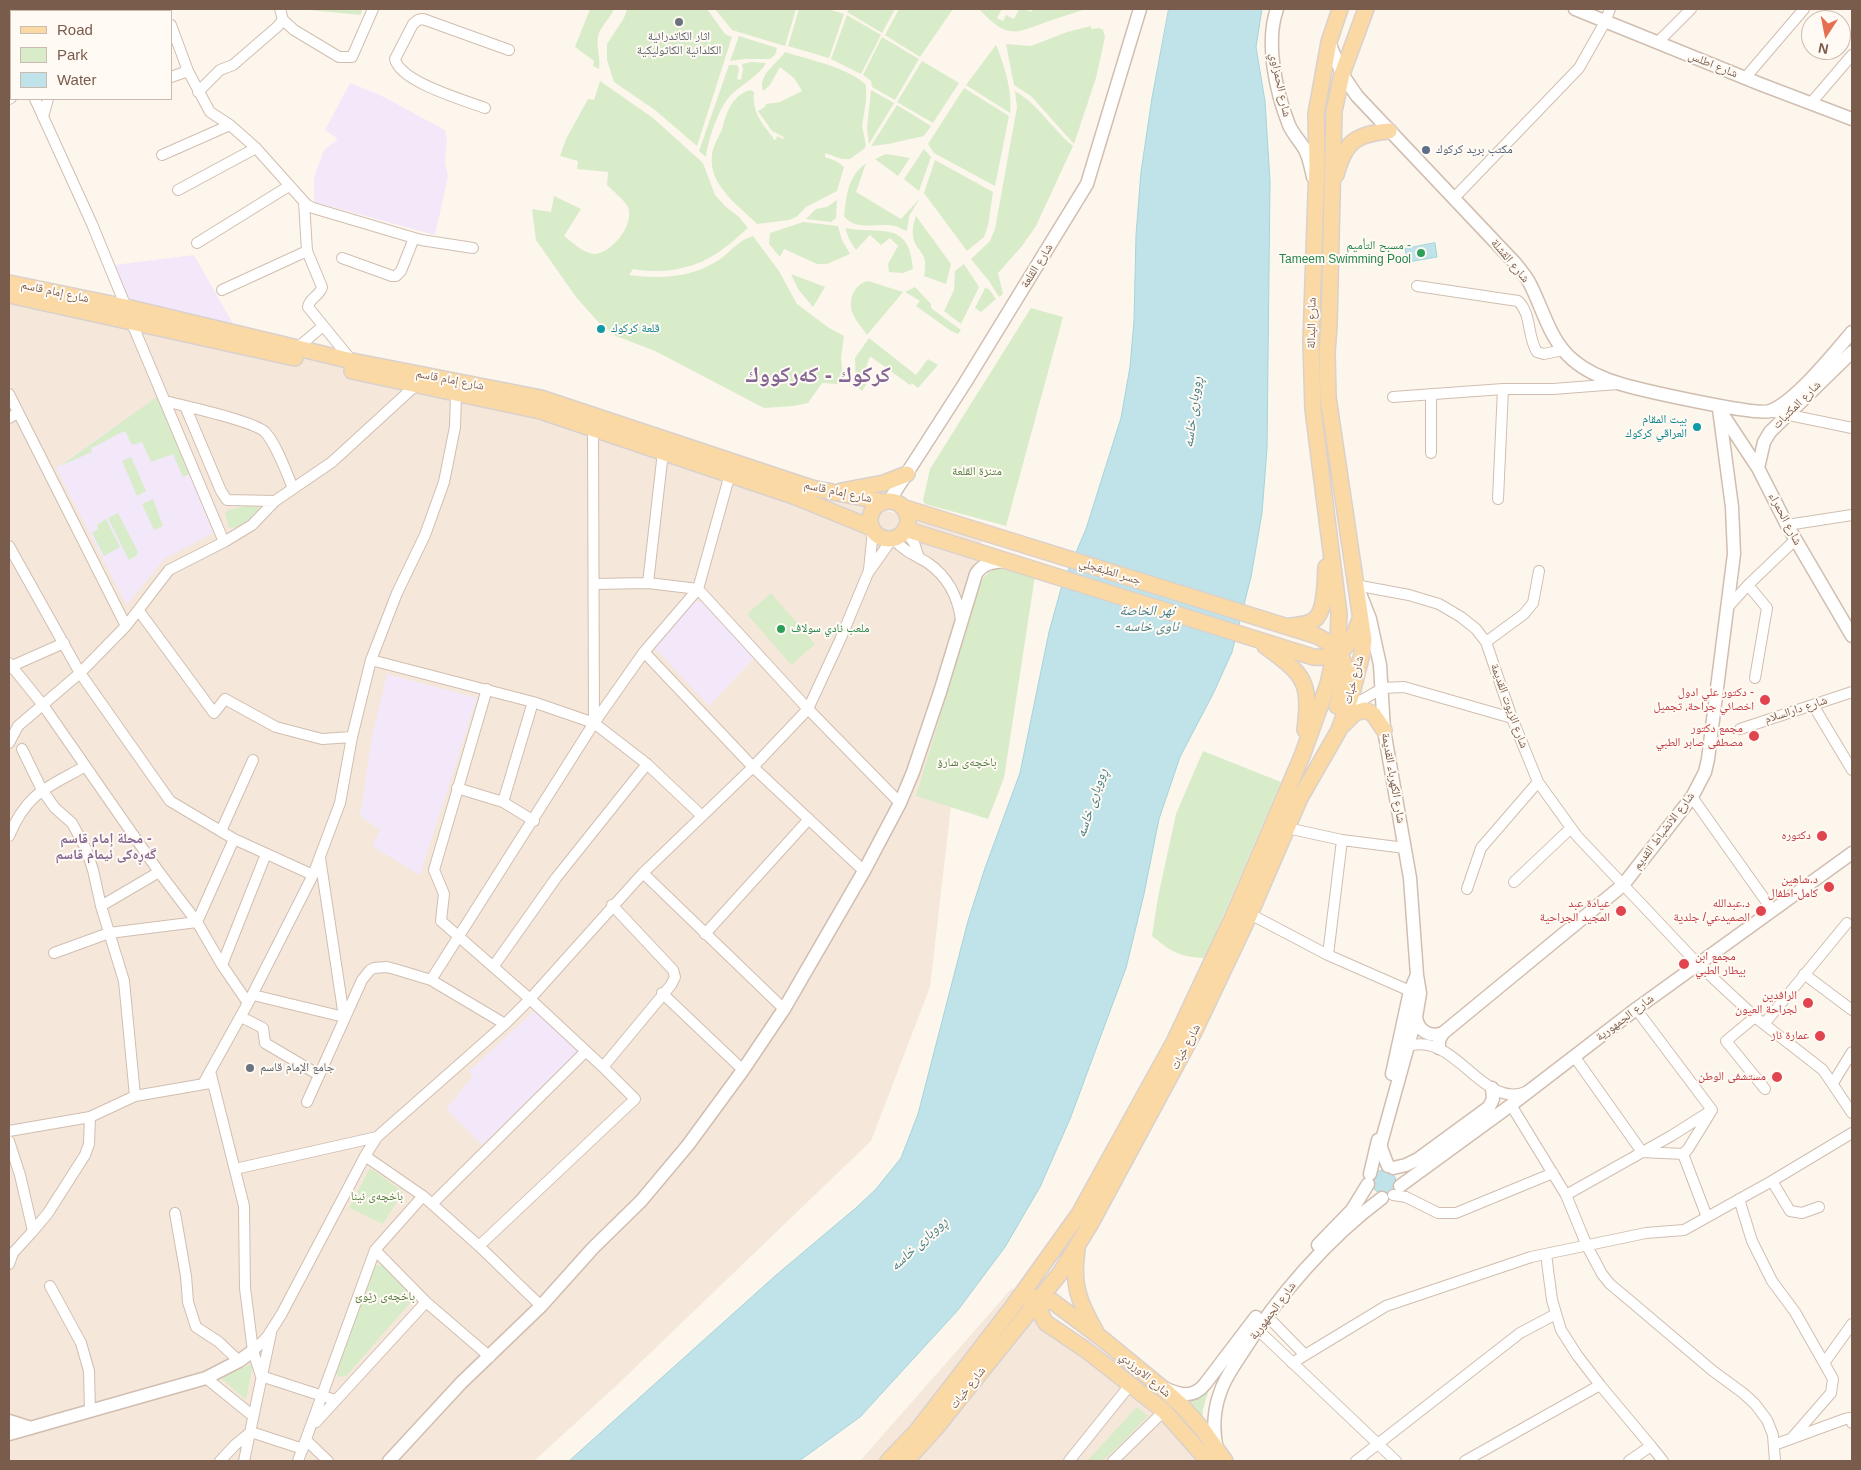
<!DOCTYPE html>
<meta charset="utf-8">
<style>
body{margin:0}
#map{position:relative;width:1861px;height:1470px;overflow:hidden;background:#fdf6ec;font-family:Helvetica,sans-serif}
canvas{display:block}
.frame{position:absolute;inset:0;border:10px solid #7a5c4d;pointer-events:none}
.legend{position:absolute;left:10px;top:10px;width:162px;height:90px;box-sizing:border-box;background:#fffaf3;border:1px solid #cabbb1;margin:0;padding:6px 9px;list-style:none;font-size:15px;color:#7a5c4d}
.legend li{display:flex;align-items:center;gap:10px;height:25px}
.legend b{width:25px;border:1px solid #cabbb1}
.north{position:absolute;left:1801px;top:10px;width:50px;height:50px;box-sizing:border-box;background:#fffaf3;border:1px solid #cabbb1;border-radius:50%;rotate:191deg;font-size:14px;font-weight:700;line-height:20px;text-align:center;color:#7a5c4d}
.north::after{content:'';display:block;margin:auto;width:18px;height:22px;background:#e76f51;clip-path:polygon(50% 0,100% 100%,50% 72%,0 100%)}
</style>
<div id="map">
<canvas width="1861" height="1470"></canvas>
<div class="frame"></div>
<ul class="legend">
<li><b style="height:6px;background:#fbd9a5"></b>Road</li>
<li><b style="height:14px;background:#d8ecc9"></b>Park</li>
<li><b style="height:14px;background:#bfe3e8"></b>Water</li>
</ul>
<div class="north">N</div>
</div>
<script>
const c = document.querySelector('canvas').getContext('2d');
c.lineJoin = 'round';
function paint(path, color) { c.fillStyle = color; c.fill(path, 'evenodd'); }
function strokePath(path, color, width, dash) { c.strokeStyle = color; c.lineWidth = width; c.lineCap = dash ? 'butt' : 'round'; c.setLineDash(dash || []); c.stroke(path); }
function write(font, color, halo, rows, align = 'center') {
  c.font = font + ' Helvetica,"Noto Naskh Arabic",sans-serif'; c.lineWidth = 4; c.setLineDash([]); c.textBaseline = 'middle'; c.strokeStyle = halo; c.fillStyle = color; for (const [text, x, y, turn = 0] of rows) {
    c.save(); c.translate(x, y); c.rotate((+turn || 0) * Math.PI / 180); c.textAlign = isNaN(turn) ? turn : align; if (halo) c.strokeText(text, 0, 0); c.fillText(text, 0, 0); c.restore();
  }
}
const residential = new Path2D(`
 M9,302L294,353L542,405L982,540L930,987L871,1141L617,1385L534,1461H9Z
 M1012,1288L1186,1420L1218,1461H860Z`);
const education = new Path2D(`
 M350,83L378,94L445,130L447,141L445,162L448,177L435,235L314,202V177L324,150L338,139L325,130Z
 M194,255L236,329L134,305L126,296L114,265Z
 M159,395L213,533L164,559L128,604H126L56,468Z
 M691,601L706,602L755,657L709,706L653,646Z
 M387,674L477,698L420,875L372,846L380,830L360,816L372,737Z
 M535,1010L578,1051L482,1145L446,1109L473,1076L469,1071Z`);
const green = new Path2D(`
 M299,9H362L361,15Z
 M590,9H614C610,18 603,24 599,33C595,44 601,58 599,69L593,66L594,61L575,47Z
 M627,9H707L725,34L732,37L697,146L655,110L614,82L607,60V44L624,18Z
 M715,9H796L785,46L732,30Z
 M799,9H828L844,14L829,58L788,46Z
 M849,9H895L882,33L847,12Z
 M899,9H953L920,57L885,35Z
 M979,9H1002L997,18L1003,21L1006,15L1014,19L1019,9H1025L1031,12L1033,9H1086C1075,13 1063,16 1052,20C1015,33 1009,41 979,9Z
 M847,15L881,35L861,74L831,59Z
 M1091,26V29L1099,28L1103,30L1105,37L1096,78L1074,144L1031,96L1014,85L1006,44L1031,46L1067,32Z
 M739,36L777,48L775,55L770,59H745L730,61Z
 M882,37L919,59L895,100L872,87L871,81L863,75Z
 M996,45C1004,64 1013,92 1010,113L966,85Z
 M785,52C809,60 848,67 866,85V101L862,126L866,145L865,148L850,159H842L825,153V157L838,162L844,167L837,191L806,207L796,217L789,220L757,224C739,206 708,185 712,155C713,144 720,136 723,126C727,111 733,95 750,90L754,92C752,111 761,123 773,137V139L776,140L777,136L783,139L784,137L772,131L758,111L765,107L766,104L780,102L802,91L794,78L780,67L770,85L763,91C758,74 776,65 785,52Z
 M922,61L959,83L933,123L897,102Z
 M751,62L766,63C758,77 743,83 731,95C719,107 708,139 706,157L699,151L729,65H737L739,68L737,79L741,80L743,70L742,64Z
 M600,81L653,118L703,163L715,195L726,207L739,217L748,228C740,234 734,241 727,246C700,268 667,275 633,269L629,275C661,279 691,278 719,260C733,250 737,241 753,236L779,271L797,304L829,328L844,336L841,358L843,376L838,384L822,383L808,403L793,406L764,408L655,351L616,336L601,325L576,297L536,240L532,209L551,212L554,196L581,209L564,236C572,242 583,253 594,254C612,254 637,222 627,205C622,198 613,191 607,185L608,172L577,169L578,161L560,156L566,139L588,99L594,100Z
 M964,88L1009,116L995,186L934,153L928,144Z
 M871,90L894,103L869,144L867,128Z
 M1015,91C1039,105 1051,128 1073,146L1036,226L1022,246L998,273L1003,294L999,297L989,281L971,259L990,241L995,229L1017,107Z
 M897,105L931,126L924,136L888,144L871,146Z
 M924,149L931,157L919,191L904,179Z
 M886,154L910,158L898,176L875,159Z
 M935,160L993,192L988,226L984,237L967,251L924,193Z
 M866,163L856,192L901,219L920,198L909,216L907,231C903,230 899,227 895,226C879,222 855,232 844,216C847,194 847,178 866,163Z
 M837,200L836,218L831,222L806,219L816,209L827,207Z
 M916,216L951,264L946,284L924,276C930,250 914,252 913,235C912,229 914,222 916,216Z
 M803,222L838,226L842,240L850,254L827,264H817L784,249L780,257L769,244L770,233Z
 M845,228C881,235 909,219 913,269L903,273L889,272L888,264L898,246L890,238L881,245L870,235L856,250L849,239Z
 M964,264L979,287L961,324L944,311L954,290L955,271Z
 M791,274L825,287L813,307L798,289Z
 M868,281L903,292L867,335C863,328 856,322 853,314C847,301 854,284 868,281Z
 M915,287L931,304V308L961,330L958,334L951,331L916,306L920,301L905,292Z
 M985,288L989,289L996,299L981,312L975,308Z
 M1031,308L1063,317L1006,526L925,504L923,500L930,469Z
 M869,338L916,375L928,359L938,365L918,388L912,383L910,385L871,357L869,358L865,372L866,385L862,391L856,386L855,358Z
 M158,396L189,474L183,477L173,454L151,462L142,442L132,445L125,431C113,436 103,443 91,448L92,452L60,466Z
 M131,457L146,491L137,496L122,461Z
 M153,499L163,526L154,530L142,504Z
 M246,506L259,507L260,510C251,520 243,528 229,528L225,513L229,510Z
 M118,513L138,552L136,556L129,560L108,518Z
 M106,519L120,547L104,556L92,533L98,529L97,525Z
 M1008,567L1035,576L1004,778L988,819L916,796L981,581C989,570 995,568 1008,567Z
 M771,593L815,644L791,665L747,614Z
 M1203,751L1281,782L1205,958C1179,957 1172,952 1152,936L1158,897L1176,814Z
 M370,1168L403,1192L383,1224L349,1208Z
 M382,1265L417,1295L346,1376L339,1377L335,1372L374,1266Z
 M253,1363L246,1400L221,1378Z
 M1213,1377L1203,1409L1202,1427L1182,1400Z
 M1137,1407L1148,1416L1121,1444L1102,1461H1087Z`);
const water = new Path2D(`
 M1169,9H1262L1256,47L1265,101L1270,181L1267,449L1262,513L1251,577L1232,652L1214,692L1180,757L1159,819L1144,894L1126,968L1070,1119L1040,1187L1005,1247L958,1310L860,1417L799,1461H569L775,1276L857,1207L876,1189L901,1158L918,1114L968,921L985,868L1020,773L1049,632L1062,585L1086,529L1121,418L1130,367L1134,321L1136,235L1141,172L1152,98Z
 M1435,243L1437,257L1408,262L1405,249Z
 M1372 1182a12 12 0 1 1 24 0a12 12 0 1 1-24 0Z`);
const minor = new Path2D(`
 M165,9L166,11
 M74,11V9
 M283,20L294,30L339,57H352L373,9
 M171,25L188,71L210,112L230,125L256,148L307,205L313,208L421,240L473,248
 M1658,42L1691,9
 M171,77L188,71
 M1745,78L1804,9
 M198,92L220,70L233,65L277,27L283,20L280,9
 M9,99L11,98
 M35,99L92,224L126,307
 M1811,103L1852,55
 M485,108C464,100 400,82 395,59L413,24L418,20L423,19L509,50
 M43,117L48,99
 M162,155L230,125
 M178,190L256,148
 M1454,198L1579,68L1605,22L1610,9
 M304,202L307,251L322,287C320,296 309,298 308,307L352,361
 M197,243L289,186
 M342,258L392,276H396L401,271L414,238
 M1417,286L1518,301C1532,314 1527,337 1537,352L1544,354L1563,350
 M222,290L307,251
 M131,321L224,542
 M297,348L323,326
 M9,394L126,626
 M1393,397L1503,389H1553L1618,384
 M165,401C184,406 254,421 265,432C277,445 286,472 293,488
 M185,406L221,491L227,500L275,501
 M1770,411L1852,428
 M9,418L18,413
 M593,428L594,723
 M1431,453V394
 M1498,499L1503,389
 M1787,525L1852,515
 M905,530L914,543L919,558
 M893,538C903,551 915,555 928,563C948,577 958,597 961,620
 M9,546L80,673L170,801L234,839L313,875
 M869,570L873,530
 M648,583L663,452
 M594,584L648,583L698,589L808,709L900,803
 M1355,585L1409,595L1439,604L1461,617L1476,629L1486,642L1512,718L1538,782L1577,836L1698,964L1755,1017L1823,1070L1852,1113
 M1748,585L1767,608L1755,678
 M1728,607L1748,585L1795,540
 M139,611L214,713L225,699L276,727L322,739L352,737
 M1486,642L1524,614L1533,603L1539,571
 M644,652L753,767L864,871
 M371,660L533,702L594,723L647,764L702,816
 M9,663L43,705L159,872L197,922L222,965L248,1003L203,1084
 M12,666L64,643
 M487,689L434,870L444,894L441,921L530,999L603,1067L635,1099L479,1246L541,1306
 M1813,705L1852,770
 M1349,714L1362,700L1383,688L1404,687L1512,718
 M1740,729L1852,692
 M9,743L18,726L80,673L126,626L169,570L224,542L252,525L275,501L332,462L416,385
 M22,749L42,790L55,808L72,823L86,849L93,870L101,906L124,981L135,1096
 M457,788L503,802L534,821
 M1692,797L1773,911
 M503,802L533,702
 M1287,828L1342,840L1405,848
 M221,831L253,760
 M9,836C27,793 46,788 84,767
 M643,873L784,1009
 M1514,882L1571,828
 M1467,889L1481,848L1538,782
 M101,906L159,872
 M1250,914L1328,955L1410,991
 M705,934L809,819
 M54,953L109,933L197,922L234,839
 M1328,955L1342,840
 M222,965L266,854
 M493,967L556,878L647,764
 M1804,974L1852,1010
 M431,980L594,723L644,652L698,589L730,474
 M662,993L743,1070
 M253,995L344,1017L320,858
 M248,1003L313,875L340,803L352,737L371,660L397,593L425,535L444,482L455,427L456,395
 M1636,1009L1712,1110
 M241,1017L263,1028L265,1043L319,1075
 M1755,1017L1726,1041L1765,1089
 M1764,1024L1847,923
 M1408,1046C1457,1031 1482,1112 1528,1091
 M1574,1056L1642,1152L1683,1154L1688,1149L1712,1110
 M603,1067L671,985L675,977L673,970L612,905
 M210,1071L244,1206L245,1288L253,1351
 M1833,1083L1852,1052
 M307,1102L362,980L370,970L374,968L387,967L398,970L431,980L505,1024
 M1511,1105L1566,1195L1587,1246L1602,1274L1610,1284L1628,1299L1713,1371L1743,1393L1755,1404L1767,1420L1773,1435L1775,1461
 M9,1131L90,1117L135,1096L210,1083
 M9,1141L20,1175L33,1231L13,1253L9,1264
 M1683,1154L1707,1217
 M365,1156L423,1196
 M235,1169L377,1137
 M1772,1181L1790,1211L1802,1213L1819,1207
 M1393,1195L1406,1197L1438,1213H1456L1553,1173
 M1566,1195L1671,1136L1709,1112
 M1739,1199L1752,1241L1772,1281L1795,1312L1824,1363
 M432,1204L479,1246
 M175,1213L186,1276L188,1302L196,1327L219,1342L239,1361
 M33,1231L48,1213L85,1155L89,1144L90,1117
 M375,1250L426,1302L490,1357
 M1546,1254L1552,1300L1561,1330L1577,1355L1600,1385L1651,1446L1629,1461
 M50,1286L81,1343L89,1371L90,1411
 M1267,1316L1305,1355
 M1257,1329L1396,1461
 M1292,1363L1386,1306L1531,1257L1646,1233L1684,1230L1772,1181L1852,1133
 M206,1378L253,1416
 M335,1400L261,1376L253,1351L267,1337L281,1315L365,1156L377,1137L505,1024L530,999L643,873L753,767L808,709L840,640L868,573L892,539
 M316,1422L426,1302
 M1791,1439L1831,1393L1833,1379L1824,1363L1852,1324
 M306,1440L328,1461
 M1774,1445L1845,1419L1850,1418L1852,1423
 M1651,1446L1663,1461
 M220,1461L235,1445L251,1432L303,1449
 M244,1461L271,1333
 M298,1461L375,1250L423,1196L432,1204L586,1051
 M1069,1461L1130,1385
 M1113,1461L1164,1411
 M1356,1461L1520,1333L1556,1314
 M1465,1461L1600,1385`);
const tertiary = new Path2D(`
 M1277,9C1265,43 1276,92 1289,125C1293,134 1299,140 1304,148C1309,156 1311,168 1313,177
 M1575,9L1760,84L1852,119
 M1329,42L1342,74L1357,96L1515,263C1520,269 1525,275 1529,282C1543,308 1549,340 1573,360C1587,372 1604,379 1621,384C1641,390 1756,416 1770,411C1795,402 1835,352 1852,332
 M1721,412L1758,468L1787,525L1852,636
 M1758,468L1764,442L1770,432L1852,352
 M889,501L965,383L1087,184L1140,9
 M1361,596L1370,619L1380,665L1384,730L1410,878L1417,975L1420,993L1416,1017L1381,1143V1148L1388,1166
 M1416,1017C1418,1031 1430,1038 1443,1033
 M1439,1048V1040L1443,1033L1623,885L1692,797L1705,772L1708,759L1734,554L1732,507L1719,409
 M1392,1074L1410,991L1417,975
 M1393,1168L1406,1165L1418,1159L1489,1107L1493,1099L1492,1088
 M1370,1174L1378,1140
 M1400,1186L1511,1105L1636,1009L1852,853
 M1318,1245L1352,1210L1368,1184
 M1164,1388C1180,1395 1193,1399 1205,1384L1256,1317
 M9,1421L31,1428
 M9,1434L206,1378L239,1361L253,1351
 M1217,1450C1213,1431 1213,1412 1220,1393C1224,1379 1234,1366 1242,1353C1278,1296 1327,1239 1382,1198
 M389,1461L461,1383L541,1306L593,1248L641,1201L688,1145L743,1070L784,1009L864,871L900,803L913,772L940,692L976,574C983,563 993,562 1006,561`);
const primary = new Path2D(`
 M1336,175C1345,142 1355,134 1389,131
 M9,283L126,307L352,361L541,398L812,488L884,502
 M9,295L295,358
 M352,371L540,411L796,497L872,528
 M841,491L884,483L907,474
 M870 520a19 19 0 1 1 38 0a19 19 0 1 1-38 0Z
 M902,507L1317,636C1352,654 1348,673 1337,706
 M905,529L1313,657C1341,660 1352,644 1360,619
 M1291,626C1299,625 1308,625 1314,620C1326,612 1325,581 1326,567
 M1265,646C1304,675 1311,680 1305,730
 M1343,725L1355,713L1365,710L1373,714L1384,730
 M1077,1250C1072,1283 1078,1301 1095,1330
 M1033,1297L1038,1309L1046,1323L1086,1350L1164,1411L1208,1461
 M1031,1304L1052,1301L1100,1337L1161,1387L1182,1406L1203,1430L1225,1461
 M888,1461L916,1432L1011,1309L1079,1214L1174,1042L1232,919L1302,756L1328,684L1338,639L1339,614L1313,409L1311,342L1317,164L1316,114L1329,42L1340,9
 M906,1461L935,1429L1061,1272L1091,1223L1194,1032L1250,914L1300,798L1339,730L1352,693L1362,654L1364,640L1328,397L1327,352L1329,325L1334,111L1342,74L1366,9`);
const markers = [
 [679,22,5,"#6b7280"],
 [1426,150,5,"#5c6f8a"],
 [1421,253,5,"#2e9e5b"],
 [601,329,5,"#0f9aa8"],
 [1697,427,5,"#0f9aa8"],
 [781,629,5,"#2e9e5b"],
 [1765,700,6,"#e0444e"],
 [1754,736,6,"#e0444e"],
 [1822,836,6,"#e0444e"],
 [1829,887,6,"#e0444e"],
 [1621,911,6,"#e0444e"],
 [1761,911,6,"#e0444e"],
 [1684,964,6,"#e0444e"],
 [1808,1003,6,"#e0444e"],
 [1820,1036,6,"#e0444e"],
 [250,1068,5,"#6b7280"],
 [1777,1077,6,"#e0444e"]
];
const worshipNames = [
 ["اثار الكاتدرائية",679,37],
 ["الكلدانية الكاثوليكية",679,51],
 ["جامع الإمام قاسم",260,1068,"left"]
];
const streetNames = [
 ["شارع اطلس",1713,65,22],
 ["شارع الحمزاوي",1280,85,78],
 ["شارع القشلة",1510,261,50],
 ["شارع القلعة",1037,266,-58],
 ["شارع إمام قاسم",55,292,12],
 ["شارع البدالة",1312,323,-89],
 ["شارع إمام قاسم",450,380,11],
 ["شارع المكتبات",1797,405,-45],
 ["شارع إمام قاسم",838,492,12],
 ["شارع الحمراء",1785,519,62],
 ["جسر الطبقجلي",1110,572,17],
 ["شارع خبات",1354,680,-75],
 ["شارع الزيوت القديمة",1509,706,70],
 ["شارع دارالسلام",1796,710,-18],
 ["شارع الكهرباء القديمة",1393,778,80],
 ["شارع الانضباط القديم",1664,831,-53],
 ["شارع الجمهورية",1625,1018,-37],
 ["شارع خبات",1186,1047,-62],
 ["شارع الجمهورية",1273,1311,-53],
 ["شارع الاورزدي",1145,1375,40],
 ["شارع خبات",968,1388,-52]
];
const serviceNames = [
 ["مكتب بريد كركوك",1436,150]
];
const leisureNames = [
 ["مسبح التأميم -",1411,246],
 ["Tameem Swimming Pool",1411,260],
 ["ملعب نادي سولاف",791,629,"left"]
];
const cultureNames = [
 ["قلعة كركوك",611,329],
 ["بيت المقام",1687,420,"right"],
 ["العراقي كركوك",1687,434,"right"]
];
const parkNames = [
 ["متنزة القلعة",977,472],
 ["باخچەی شارۆ",967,763],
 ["باخچەی نینا",377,1197],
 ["باخچەی زێوێ",385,1297]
];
const healthNames = [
 ["دكتور علي ادول -",1754,693],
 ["اخصائي جراحة، تجميل",1754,707],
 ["مجمع دكتور",1743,729],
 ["مصطفى صابر الطبي",1743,743],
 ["دكتوره",1811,836],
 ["د.شاهين",1818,880],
 ["كامل-اطفال",1818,894],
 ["عيادة عبد",1610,904],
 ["المجيد الجراحية",1610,918],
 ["د.عبدالله",1750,904],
 ["الصميدعي/ جلدية",1750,918],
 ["مجمع ابن",1695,957,"left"],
 ["بيطار الطبي",1695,971,"left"],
 ["الرافدين",1797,996],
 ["لجراحة العيون",1797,1010],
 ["عمارة ناز",1809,1036],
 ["مستشفى الوطن",1766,1077]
];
const waterNames = [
 ["ڕووباری خاسە",1193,412,-83],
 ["نهر الخاصة",1147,611],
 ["- ئاوی خاسە",1147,627],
 ["ڕووباری خاسە",1092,803,-72],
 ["ڕووباری خاسە",919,1244,-43]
];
const neighbourhoodNames = [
 ["محلة إمام قاسم -",106,839],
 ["گەڕەکی ئیمام قاسم",106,855]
];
const townNames = [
 ["كركوك - کەرکووك",818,376]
];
paint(residential, '#f5e8da');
paint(education, '#f3e8fa');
paint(green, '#d8ecc9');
paint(water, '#bfe3e8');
strokePath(water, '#a5d3da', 1);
strokePath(minor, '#d1beb0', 12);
strokePath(tertiary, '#d1beb0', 15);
strokePath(primary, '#dad1cd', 18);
strokePath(minor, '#fff', 10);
strokePath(tertiary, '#fff', 12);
strokePath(primary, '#fbd9a5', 15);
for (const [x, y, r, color] of markers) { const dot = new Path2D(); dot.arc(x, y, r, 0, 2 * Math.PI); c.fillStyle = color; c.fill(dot); strokePath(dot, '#fffaf3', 2); }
write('12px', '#5b616d', '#fffaf3', worshipNames);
write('12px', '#7a5c4d', '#fffaf3', streetNames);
write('12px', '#4e5e75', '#fffaf3', serviceNames, 'left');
write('12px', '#27864d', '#fffaf3', leisureNames, 'right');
write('12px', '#0d838f', '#fffaf3', cultureNames, 'left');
write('12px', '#537a41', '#fffaf3', parkNames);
write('12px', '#be3a42', '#fffaf3', healthNames, 'right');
write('italic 14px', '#437c86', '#fffaf3', waterNames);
write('bold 14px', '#846695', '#fffaf3', neighbourhoodNames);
write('bold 22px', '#846695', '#fffaf3', townNames);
</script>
